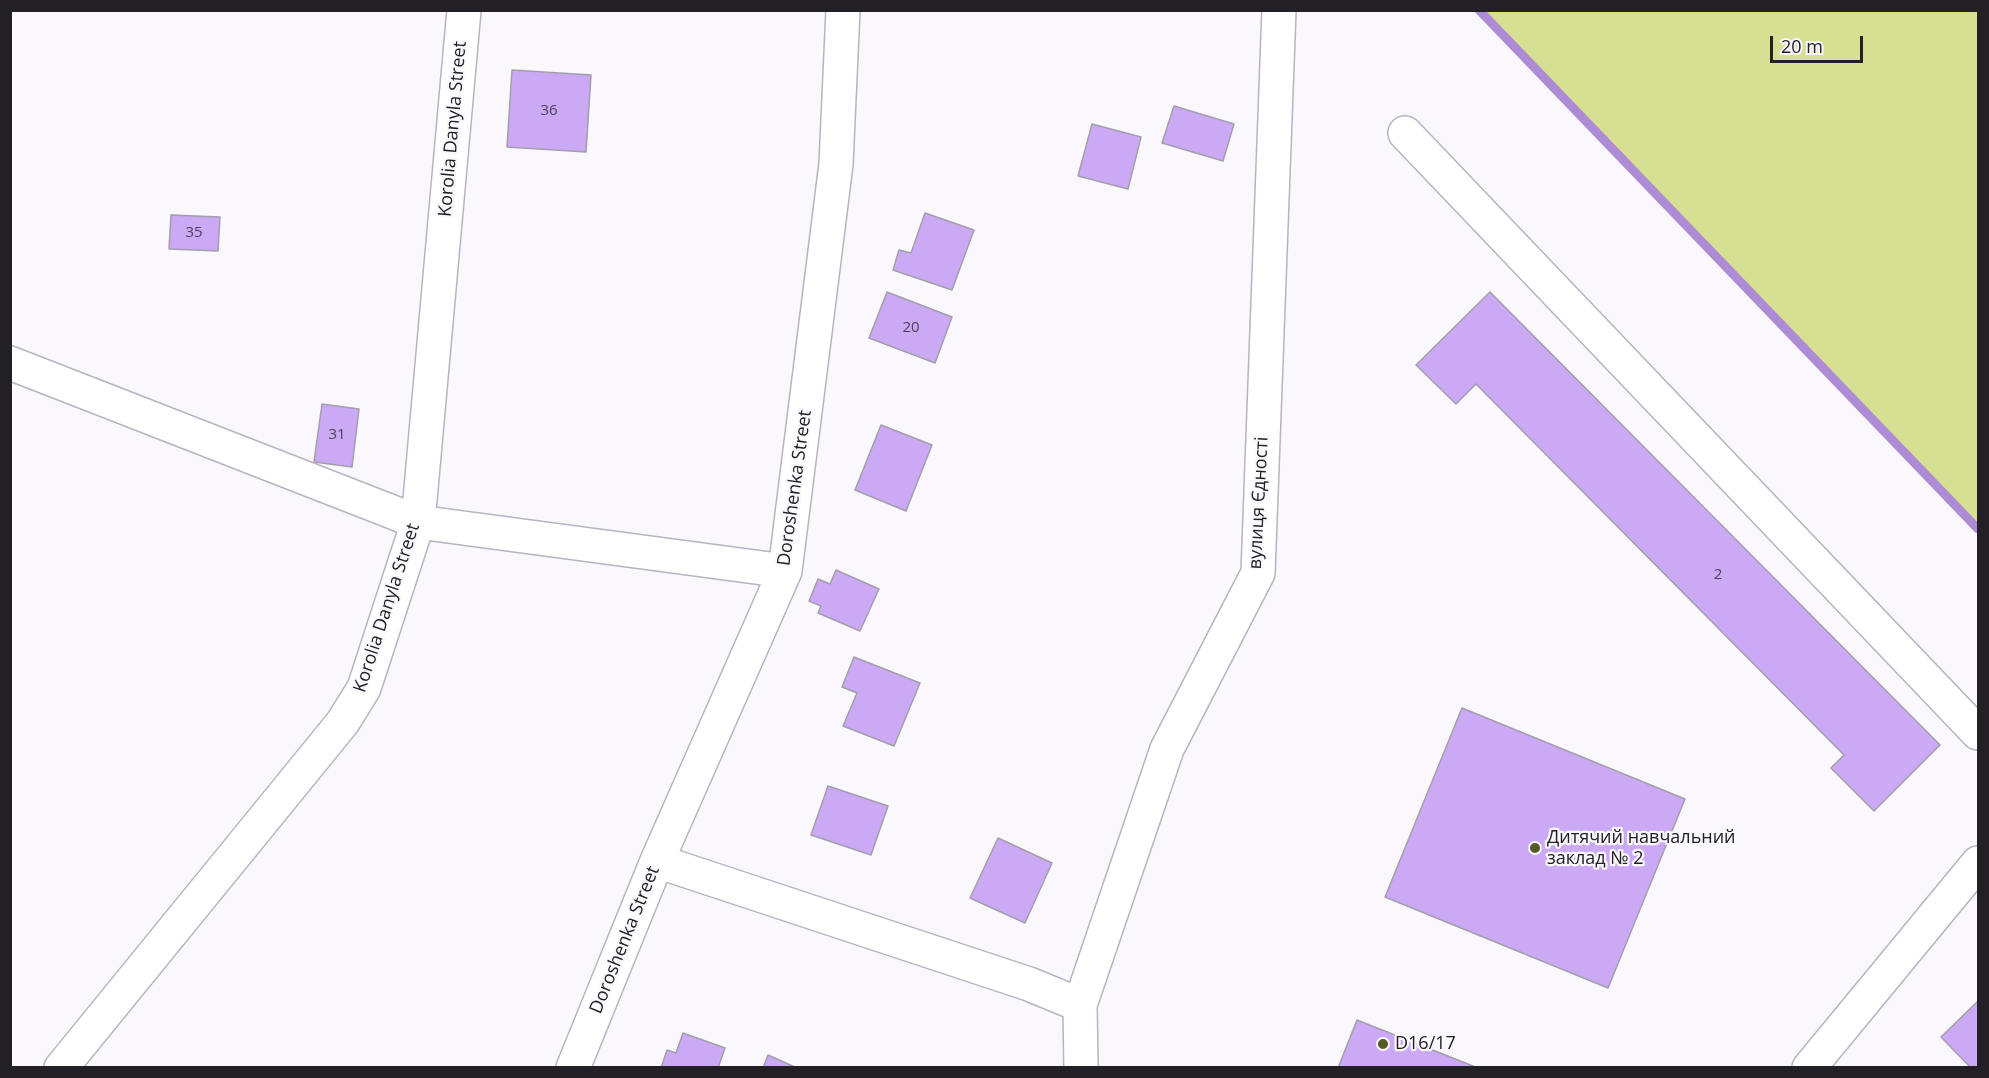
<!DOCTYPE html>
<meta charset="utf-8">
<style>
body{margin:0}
#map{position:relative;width:1989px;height:1078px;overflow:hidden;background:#faf7fd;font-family:"Open Sans",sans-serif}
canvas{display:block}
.frame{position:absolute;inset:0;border:12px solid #222025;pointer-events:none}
.scale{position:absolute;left:1770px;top:36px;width:93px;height:27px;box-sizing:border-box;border:3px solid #222025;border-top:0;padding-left:8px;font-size:18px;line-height:21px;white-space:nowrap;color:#222025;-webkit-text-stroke:4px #faf7fd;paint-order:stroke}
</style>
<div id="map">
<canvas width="1989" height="1078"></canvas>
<div class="frame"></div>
<div class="scale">20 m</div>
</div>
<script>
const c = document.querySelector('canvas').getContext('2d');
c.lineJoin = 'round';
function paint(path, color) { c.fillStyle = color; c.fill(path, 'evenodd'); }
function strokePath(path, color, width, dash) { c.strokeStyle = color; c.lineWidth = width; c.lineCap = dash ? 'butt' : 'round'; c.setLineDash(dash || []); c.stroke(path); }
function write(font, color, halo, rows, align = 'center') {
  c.font = font + ' "Open Sans",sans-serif'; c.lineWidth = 4.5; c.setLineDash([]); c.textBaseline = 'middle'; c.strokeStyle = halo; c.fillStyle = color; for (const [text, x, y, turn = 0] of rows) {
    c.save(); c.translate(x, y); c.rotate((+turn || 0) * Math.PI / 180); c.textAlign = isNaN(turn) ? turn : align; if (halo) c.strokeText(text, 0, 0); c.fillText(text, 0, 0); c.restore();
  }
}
const green = new Path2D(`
 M1479,11H1978V529Z`);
const stream = new Path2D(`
 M1479,10L1978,529`);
const building = new Path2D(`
 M512,70L591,75L586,152L507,147Z
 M1174,106L1234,124L1223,161L1162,143Z
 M1092,124L1141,137L1128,189L1078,176Z
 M925,213L974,230L952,290L893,270L899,250L911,253Z
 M171,215L220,217L218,251L169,249Z
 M887,292L952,317L935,363L869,338Z
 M1490,292L1940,745L1874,811L1831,768L1844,755L1476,384L1456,404L1416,365Z
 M322,404L359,409L352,467L314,462Z
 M881,425L932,445L906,511L855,490Z
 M836,570L879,589L860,631L818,613L821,606L809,601L818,579L830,584Z
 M854,657L920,683L894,746L843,726L857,693L842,687Z
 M1462,708L1685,799L1608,988L1385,897Z
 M828,786L888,806L871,855L811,835Z
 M998,838L1052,863L1025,923L970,898Z
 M1978,1001V1068H1971L1941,1037Z
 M1357,1020L1478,1068H1338Z
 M683,1033L725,1048L718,1068H661L667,1050L676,1053Z
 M768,1055L797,1068H763Z`);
const minor = new Path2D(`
 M1405,133L1978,733
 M10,363L418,522L785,571
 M657,861L1029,984L1080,1005
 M61,1068L343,722L364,688L418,522L464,10
 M573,1068L657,861L785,571L836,164L843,10
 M1081,1068L1080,1005L1167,749L1258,573L1279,10
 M1809,1068L1978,863`);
const markers = [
 [1535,848,6,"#565a28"],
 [1383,1044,6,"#565a28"]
];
const numberNames = [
 ["36",549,111],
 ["35",194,233],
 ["20",911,328],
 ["31",337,435],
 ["2",1718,575]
];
const streetNames = [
 ["Korolia Danyla Street",453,129,-85],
 ["Doroshenka Street",795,488,-82],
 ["вулиця Єдності",1259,503,-87],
 ["Korolia Danyla Street",387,608,-72],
 ["Doroshenka Street",625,940,-68]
];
const poiNames = [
 ["Дитячий навчальний",1547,838],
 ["заклад № 2",1547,859],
 ["D16/17",1395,1044]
];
paint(green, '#d7df92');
strokePath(stream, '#ae8bd5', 9);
paint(building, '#cca9f5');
strokePath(building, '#a39eab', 1.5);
strokePath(minor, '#b9b3c0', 36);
strokePath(minor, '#fff', 33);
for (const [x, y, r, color] of markers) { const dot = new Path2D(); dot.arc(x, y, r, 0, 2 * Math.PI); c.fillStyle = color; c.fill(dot); strokePath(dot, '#faf7fd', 2); }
write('15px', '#4c4259', null, numberNames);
write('18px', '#222025', '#faf7fd', streetNames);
write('18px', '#222025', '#faf7fd', poiNames, 'left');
</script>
